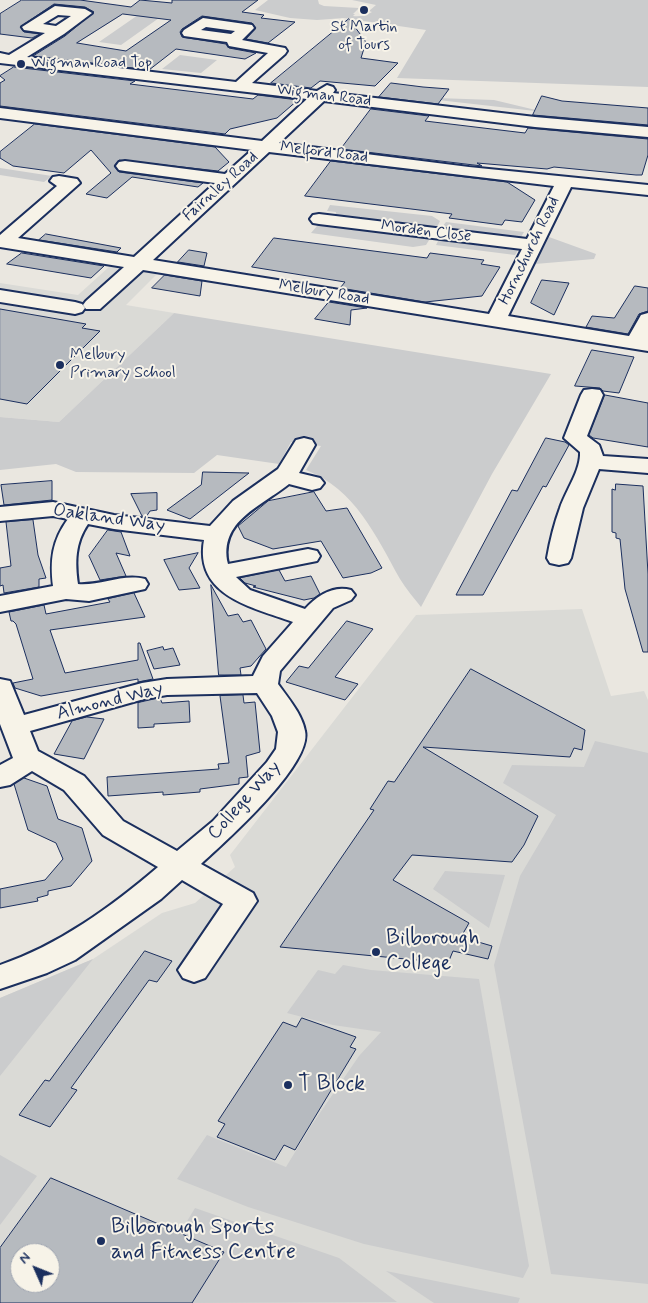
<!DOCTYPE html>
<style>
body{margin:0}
#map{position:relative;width:648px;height:1303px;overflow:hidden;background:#eae7e0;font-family:Mynerve,sans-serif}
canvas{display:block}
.north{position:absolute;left:10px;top:1243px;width:50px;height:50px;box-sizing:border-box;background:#f7f3e8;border:1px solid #9fa5b1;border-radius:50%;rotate:314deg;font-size:14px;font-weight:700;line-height:20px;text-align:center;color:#1b2f5e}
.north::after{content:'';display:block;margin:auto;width:18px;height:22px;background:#1b2f5e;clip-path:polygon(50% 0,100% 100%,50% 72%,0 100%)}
</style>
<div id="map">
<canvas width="648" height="1303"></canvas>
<div class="north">N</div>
</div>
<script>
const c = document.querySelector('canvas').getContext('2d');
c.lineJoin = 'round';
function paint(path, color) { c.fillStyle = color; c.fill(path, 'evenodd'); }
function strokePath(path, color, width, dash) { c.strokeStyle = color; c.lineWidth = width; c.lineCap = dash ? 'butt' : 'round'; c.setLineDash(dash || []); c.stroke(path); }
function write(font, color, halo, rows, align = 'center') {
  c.font = font + ' Mynerve,sans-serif'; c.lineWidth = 4; c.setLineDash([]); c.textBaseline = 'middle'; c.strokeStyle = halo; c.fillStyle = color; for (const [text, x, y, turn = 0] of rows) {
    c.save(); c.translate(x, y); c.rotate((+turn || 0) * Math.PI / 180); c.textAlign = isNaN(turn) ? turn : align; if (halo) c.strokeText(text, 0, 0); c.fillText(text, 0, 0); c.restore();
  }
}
const built = new Path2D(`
 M110,266L157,274L126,305L174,313L59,422L0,417V283L78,295Z
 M582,609L611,696L644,691L648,700V1303H0V998L93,959L162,913L195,903L235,867L230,855L416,615ZM20,1253H50V1283H20Z`);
const green = new Path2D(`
 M268,0H318L319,4L324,6L359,8L353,14H355L353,16C360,17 367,15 372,12L369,11L376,5L352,0H648V87L397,78L426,30L344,18L317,20L290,18L255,10Z
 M138,15L159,18L121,45L99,42Z
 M180,55L217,60L201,73L162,69Z
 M437,98L494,100L544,112L429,99Z
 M0,168L52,176L44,182L0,175Z
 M330,205L432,216L440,221L437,227L420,228L339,217L335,216L336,212L327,211Z
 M446,222L524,232L521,237L516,238L456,232L441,228Z
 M330,223L431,237L426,245L413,247L311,233L317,226L326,225Z
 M549,237L596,254L594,259L535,264Z
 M439,239L516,248L518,250L515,255L436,245Z
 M174,313L551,374L492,474L421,607C414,598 406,589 400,579C376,536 355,489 306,470L321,446L291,442L279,464L217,455L194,473L76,472L56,464L0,470V417L59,422Z
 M595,741L648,753V1284L551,1274L494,965L520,876L556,815L503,783L512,765L584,767Z
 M445,871L505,875L489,928L433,889Z
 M93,959L0,1076V998Z
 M343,965L371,970L479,979L529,1266L523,1278L364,1244L248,1207L177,1179L207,1135L286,1167L311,1126L359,1056L381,1032L333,1025L287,1013L318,970L335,974Z
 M0,1155L37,1176L0,1225Z
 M195,1208L339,1258L397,1302L192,1303L223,1252L180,1233Z
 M386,1271L520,1298L518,1303H434Z`);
const building = new Path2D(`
 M22,0H80L131,7L140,0L172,3V0H258L242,12L264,15L261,18L295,22L268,43L246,39L256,28L252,23L202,16L182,29L180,32L182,37L226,44L229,48L256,53L245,59L176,49L149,70L33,56L65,36L94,12L85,7L54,4L20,27L24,32L40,34L32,38L0,34V14ZM123,14L171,20L126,51L77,43Z
 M349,19L366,42L361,58L398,63L375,86L320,81L311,88L271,83Z
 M14,67L135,81L130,84L253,99L258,95L298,100L277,118L230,129L225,134L0,106V83L5,80L0,76Z
 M391,83L423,87L449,89L438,104L379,97Z
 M542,96L562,101L648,108V125L533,115Z
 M371,109L429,116L425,121L525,133L528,128L648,139V155L642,175H636L554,167L547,169L477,163L482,166L341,149Z
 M35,124L215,147L229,162L218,171L119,160L114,166L119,172L203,183L198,187L132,177L107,198L86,194L111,173L91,150L64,173L13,166L0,158V152Z
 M331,161L507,182L535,200L522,222L505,220L502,225L449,218L452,214L305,196Z
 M46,234L121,248L117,252L39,240Z
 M274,238L427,258L430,253L484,260L481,264L500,267L482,296L425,302L340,288L345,282L252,267Z
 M189,250L207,253L204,266L178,262Z
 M22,253L104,266L91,278L7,264Z
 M165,275L202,281L200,296L152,288Z
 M542,280L569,283L554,315L531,303Z
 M635,286L648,288V311L639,314L628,334L586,327L592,316L614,318Z
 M329,302L367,308L351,310L350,325L315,319Z
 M0,309L86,324L82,328L100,331L27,404L0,399Z
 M592,350L634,357L619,393L603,391L600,388L575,386Z
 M605,395L648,403V447L593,438L589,435Z
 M546,438L565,442L569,445L546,487L543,486L483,595H456L512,490L517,491Z
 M203,472L249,473L190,519L167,510L201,485Z
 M52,481V500L4,505L1,485Z
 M616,484L643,486L648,574V652H643L625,589L620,539L616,538V533L612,532V489L615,490Z
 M314,492L326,511L347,508L382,568L371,573L343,578L321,541L273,549L244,538L238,526L268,501Z
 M157,493V510L150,511L146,517L142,516L131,494Z
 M33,520L38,555L46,578L39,579V587L4,593L3,585L0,586V568L11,566L6,522Z
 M108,530L121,532L130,556L116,553L126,576L100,580L89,556Z
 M198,553L189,568L200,588L179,590L164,560Z
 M279,570L285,581L311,576L320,594L314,598L304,600L253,587L256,586L245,583L240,578Z
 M211,585L228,616L238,614L243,622L251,620L266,649L251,666L240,668L241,675H219Z
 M134,593L145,617L50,630L65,673L138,660V643H140L153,679L138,682V679L41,696L15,688L13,683L33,679L16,624L13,621H11L9,612L44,605L46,614L110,602L108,599Z
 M347,621L373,629L335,677L358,684L345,700L286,682L299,666L308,668Z
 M163,647L164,650L173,648L180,665L154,669L147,651Z
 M471,669L585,730L582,750L574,748L570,757L423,747L538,816L524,845L512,862L412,855L393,880L469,923L461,937L492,946L488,959L453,951L448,963L280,947L374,810L370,809L388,781L394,782Z
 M243,695L244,703L255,702L260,752L246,756L248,777L239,778V784L200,789V792L163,795V792L108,796L107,777L219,769L218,764L229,763L220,696Z
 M160,698L162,703L189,701L190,722L154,724V727L138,728V703Z
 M87,717L104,719L84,759L54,754L72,721Z
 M24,778L47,786L58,819L82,828L92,861L71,886L48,891V895L37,898L38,901L0,908V889L45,880L63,859L56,843L28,830L14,784Z
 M145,951L172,961L157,982L149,980L71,1088L77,1090L50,1127L19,1115L45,1080L49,1081Z
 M302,1018L356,1037L350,1047L356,1049L295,1150L284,1145L275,1160L217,1137L225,1124L218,1121L283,1022L296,1027Z
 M51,1178L224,1252L192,1303H0V1248ZM20,1253H50V1283H20Z`);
const minor = new Path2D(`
 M55,6L85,9L92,13L64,34L27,57L236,82L268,53L229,46L227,42L184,36L182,33L184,30L203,18L252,25L254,28L242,40L285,48L287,51L285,54L252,83L317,91L327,85L333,87L335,90L333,93L535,117L648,127V137L535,127L324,101L279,143L469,167L648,185V195L571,187L508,316L629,336L641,315L648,313V351L143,270L100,309H86L83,305L86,301L124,267L0,247V235L57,186L50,181L53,177L59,176L77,179L80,183L18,238L134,257L215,183L125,171L119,170L116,166L119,162L125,161L225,174L252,150L0,118V108L262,141L307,99L0,63V53L9,55L45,33L24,30L22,27ZM58,15L71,16L56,26L43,24ZM206,27L235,31L231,34L201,30ZM269,152L554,186L527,239L319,214L313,215L310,219L313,223L319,224L522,249L489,314L153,260Z
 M0,290L75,302L82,304L85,308L82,312L75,314L0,302Z
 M592,389L600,390L603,395L587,436L599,445L603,456L648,459V473L599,469L583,508L571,558L568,563L559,565L550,563L547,558C550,541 554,524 560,508C566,490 581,470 580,452L564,438L581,395L584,390Z
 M304,438L312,440L315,445L299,473L320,478L324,483L320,488L312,490L289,484C262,506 218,521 228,564L308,549L317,551L320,556L317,561L236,577L250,590L305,609C317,596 333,585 351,590L355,595L351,600L333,608L280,671L278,684C288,698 302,714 305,731C313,764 225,842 201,864L253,893L257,901L205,978L194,982L183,978L178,970L223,904L182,880L161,899L75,960L47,973L0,989V965C59,945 111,907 158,867L103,835L64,790L32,771L10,785L0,787V765L13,758L0,724V679L10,681L24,715L142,683L167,679L253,676L263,656L293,622C252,607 194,596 204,540L114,529L88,524C75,543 75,562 78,584C100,586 123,573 145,579L148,584L145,589L89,601L66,599L0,612V596L53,586C50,560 52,541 68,519L53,516L0,521V507L53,502L114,515L210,526L233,501L278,469L296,440ZM257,693L272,716L278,732L276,749L267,762L213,821L177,851L123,821L84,776L38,751L30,731L144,699L167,695Z`);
const markers = [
 [364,10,5,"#1b2f5e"],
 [21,64,5,"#1b2f5e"],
 [60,365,5,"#1b2f5e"],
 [376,952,5,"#1b2f5e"],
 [288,1085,5,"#1b2f5e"],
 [101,1241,5,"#1b2f5e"]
];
const farPoinames = [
 ["St Martin",364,28,"center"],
 ["of Tours",364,46,"center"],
 ["Wigman Road Top",31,64],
 ["Melbury",70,356],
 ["Primary School",70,374]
];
const farStreetnames = [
 ["Wigman Road",324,96,7],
 ["Melford Road",324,153,7],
 ["Fairnley Road",221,187,-42],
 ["Morden Close",426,232,7],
 ["Hornchurch Road",530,251,-64],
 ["Melbury Road",324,293,9]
];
const streetNames = [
 ["Oakland Way",109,519,8],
 ["Almond Way",110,702,-14],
 ["College Way",245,801,-48]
];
const nearPoinames = [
 ["Bilborough",386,939],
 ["College",386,964],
 ["T Block",298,1085],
 ["Bilborough Sports",111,1228],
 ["and Fitness Centre",111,1253]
];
paint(built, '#dadad6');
paint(green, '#cbcccd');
paint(building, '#b6babf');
strokePath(building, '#1b2f5e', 1);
strokePath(minor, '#1b2f5e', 4);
paint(minor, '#f7f3e8');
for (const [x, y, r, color] of markers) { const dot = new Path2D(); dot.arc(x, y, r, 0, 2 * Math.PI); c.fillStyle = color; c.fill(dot); strokePath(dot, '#f7f3e8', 2); }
write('16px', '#1b2f5e', '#f7f3e8', farPoinames, 'left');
write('16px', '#1b2f5e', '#f7f3e8', farStreetnames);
write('19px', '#1b2f5e', '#f7f3e8', streetNames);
write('22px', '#1b2f5e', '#f7f3e8', nearPoinames, 'left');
</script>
